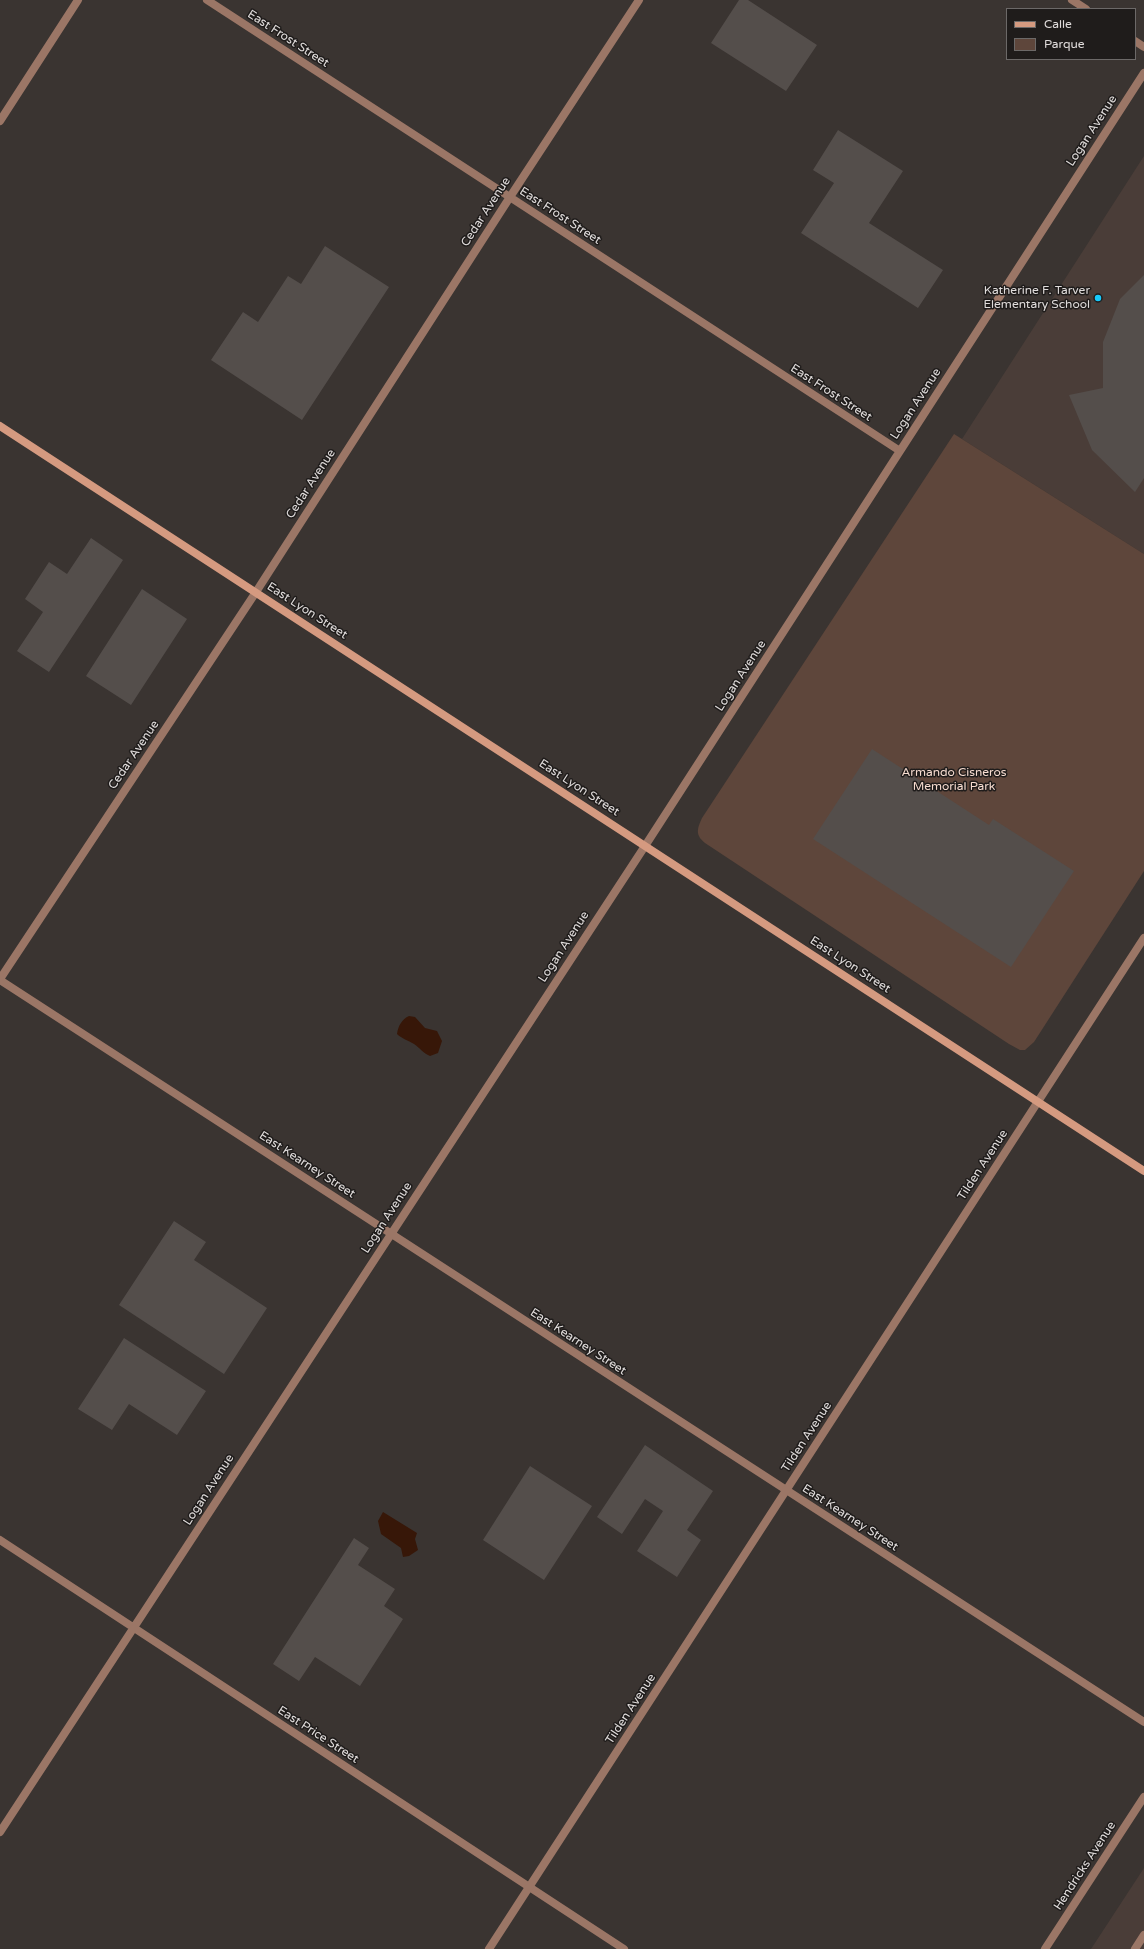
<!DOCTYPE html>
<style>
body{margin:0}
#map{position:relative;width:1144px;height:1949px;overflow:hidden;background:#3a3431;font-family:"Varela Round",sans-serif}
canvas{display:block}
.legend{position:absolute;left:1006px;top:8px;width:130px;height:52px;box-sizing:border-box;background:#1f1c1b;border:1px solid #6c6968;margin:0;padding:5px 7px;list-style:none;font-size:12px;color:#e0dcdb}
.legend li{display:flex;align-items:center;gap:8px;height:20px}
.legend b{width:20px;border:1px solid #6c6968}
</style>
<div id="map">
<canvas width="1144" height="1949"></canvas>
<ul class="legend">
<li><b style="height:5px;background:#d59a80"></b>Calle</li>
<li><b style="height:11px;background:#5e463b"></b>Parque</li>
</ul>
</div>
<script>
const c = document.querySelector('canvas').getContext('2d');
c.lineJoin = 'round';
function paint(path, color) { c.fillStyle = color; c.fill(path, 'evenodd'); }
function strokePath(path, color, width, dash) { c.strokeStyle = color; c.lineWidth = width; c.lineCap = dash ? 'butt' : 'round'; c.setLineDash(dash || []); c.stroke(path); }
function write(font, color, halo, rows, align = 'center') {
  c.font = font + ' "Varela Round",sans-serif'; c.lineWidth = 3; c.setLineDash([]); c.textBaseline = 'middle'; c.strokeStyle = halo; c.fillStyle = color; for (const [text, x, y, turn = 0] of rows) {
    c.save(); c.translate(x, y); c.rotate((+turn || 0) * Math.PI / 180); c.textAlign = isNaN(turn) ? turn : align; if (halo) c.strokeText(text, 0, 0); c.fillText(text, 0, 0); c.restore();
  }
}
const built = new Path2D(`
 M1144,156V554L962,439Z
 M1144,1868V1949H1091Z`);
const green = new Path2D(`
 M954,434L1144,554V871L1034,1042L1025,1050H1020L1009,1044L705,843C695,835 697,829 702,818Z`);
const water = new Path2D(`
 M409,1016L415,1017L425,1028L437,1031L442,1041L438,1053L430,1056C423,1053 420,1048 414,1044C408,1040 402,1039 397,1034C398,1026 402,1019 409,1016Z
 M383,1512L417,1533L415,1539L418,1550L409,1556L403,1557L401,1548L381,1534L378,1521Z`);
const building = new Path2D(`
 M739,0H748L817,45L786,91L711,43Z
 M838,130L903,171L869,223L943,270L918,308L801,233L834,183L813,170Z
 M325,246L389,287L302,420L211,360L243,312L258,322L288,276L301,284Z
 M1144,275V478L1135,492L1092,450L1069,395L1103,388V342L1120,299Z
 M91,538L123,560L49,672L17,651L43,612L25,599L49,562L67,574Z
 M142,589L187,619L131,705L86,676Z
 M872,749L989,825L993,819L1074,871L1011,967L813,839Z
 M174,1221L206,1242L194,1260L267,1308L224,1374L119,1305Z
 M124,1338L206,1391L177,1435L129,1404L112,1430L78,1409Z
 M645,1445L713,1491L687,1530L701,1540L677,1577L637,1551L663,1511L645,1499L622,1534L597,1517Z
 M530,1466L592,1506L544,1580L483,1540Z
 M354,1538L369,1548L358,1565L395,1589L384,1606L403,1619L360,1686L315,1657L299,1681L273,1664Z`);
const service = new Path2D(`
 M1135,1949L1144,1935`);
const minor = new Path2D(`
 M207,0L900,451
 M1072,0L1086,9
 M1135,41L1144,47
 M0,121L78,0
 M0,979L256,592L510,197L639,0
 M0,980L1144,1722
 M0,1540L624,1949
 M0,1832L645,846L1144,73
 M1045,1949L1144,1797`);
const tertiary = new Path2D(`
 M489,1949L1144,938`);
const secondary = new Path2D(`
 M0,426L1144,1171`);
const markers = [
 [1098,298,4,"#18cafc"]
];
const streetNames = [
 ["East Frost Street",288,39,33],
 ["Logan Avenue",1092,131,-57],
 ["Cedar Avenue",486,212,-57],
 ["East Frost Street",560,216,33],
 ["East Frost Street",831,393,33],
 ["Logan Avenue",916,404,-57],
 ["Cedar Avenue",311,484,-57],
 ["East Lyon Street",307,611,33],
 ["Logan Avenue",741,676,-57],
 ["Cedar Avenue",134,755,-56],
 ["East Lyon Street",579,788,33],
 ["Logan Avenue",564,947,-57],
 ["East Lyon Street",850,965,33],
 ["East Kearney Street",307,1165,33],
 ["Tilden Avenue",983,1165,-57],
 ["Logan Avenue",387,1218,-57],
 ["East Kearney Street",578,1342,33],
 ["Tilden Avenue",807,1437,-57],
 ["Logan Avenue",209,1490,-57],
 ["East Kearney Street",850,1518,33],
 ["Tilden Avenue",631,1709,-57],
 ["East Price Street",318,1735,33],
 ["Hendricks Avenue",1085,1866,-57]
];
const poiNames = [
 ["Katherine F. Tarver",1090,291],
 ["Elementary School",1090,305]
];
const parkNames = [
 ["Armando Cisneros",954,773],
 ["Memorial Park",954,787]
];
paint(built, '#4a3d38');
paint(green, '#5e463b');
paint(water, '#371708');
paint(building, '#544e4b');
strokePath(service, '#9b7666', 8);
strokePath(minor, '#9b7666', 8);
strokePath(tertiary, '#9b7666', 8);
strokePath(secondary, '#d59a80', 8);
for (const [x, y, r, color] of markers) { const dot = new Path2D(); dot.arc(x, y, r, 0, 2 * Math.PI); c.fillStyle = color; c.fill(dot); strokePath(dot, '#1f1c1b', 1.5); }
write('12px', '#e0dcdb', '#1f1c1b', streetNames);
write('12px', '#e0dcdb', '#1f1c1b', poiNames, 'right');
write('12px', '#f7dcd0', '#1f1c1b', parkNames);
</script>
